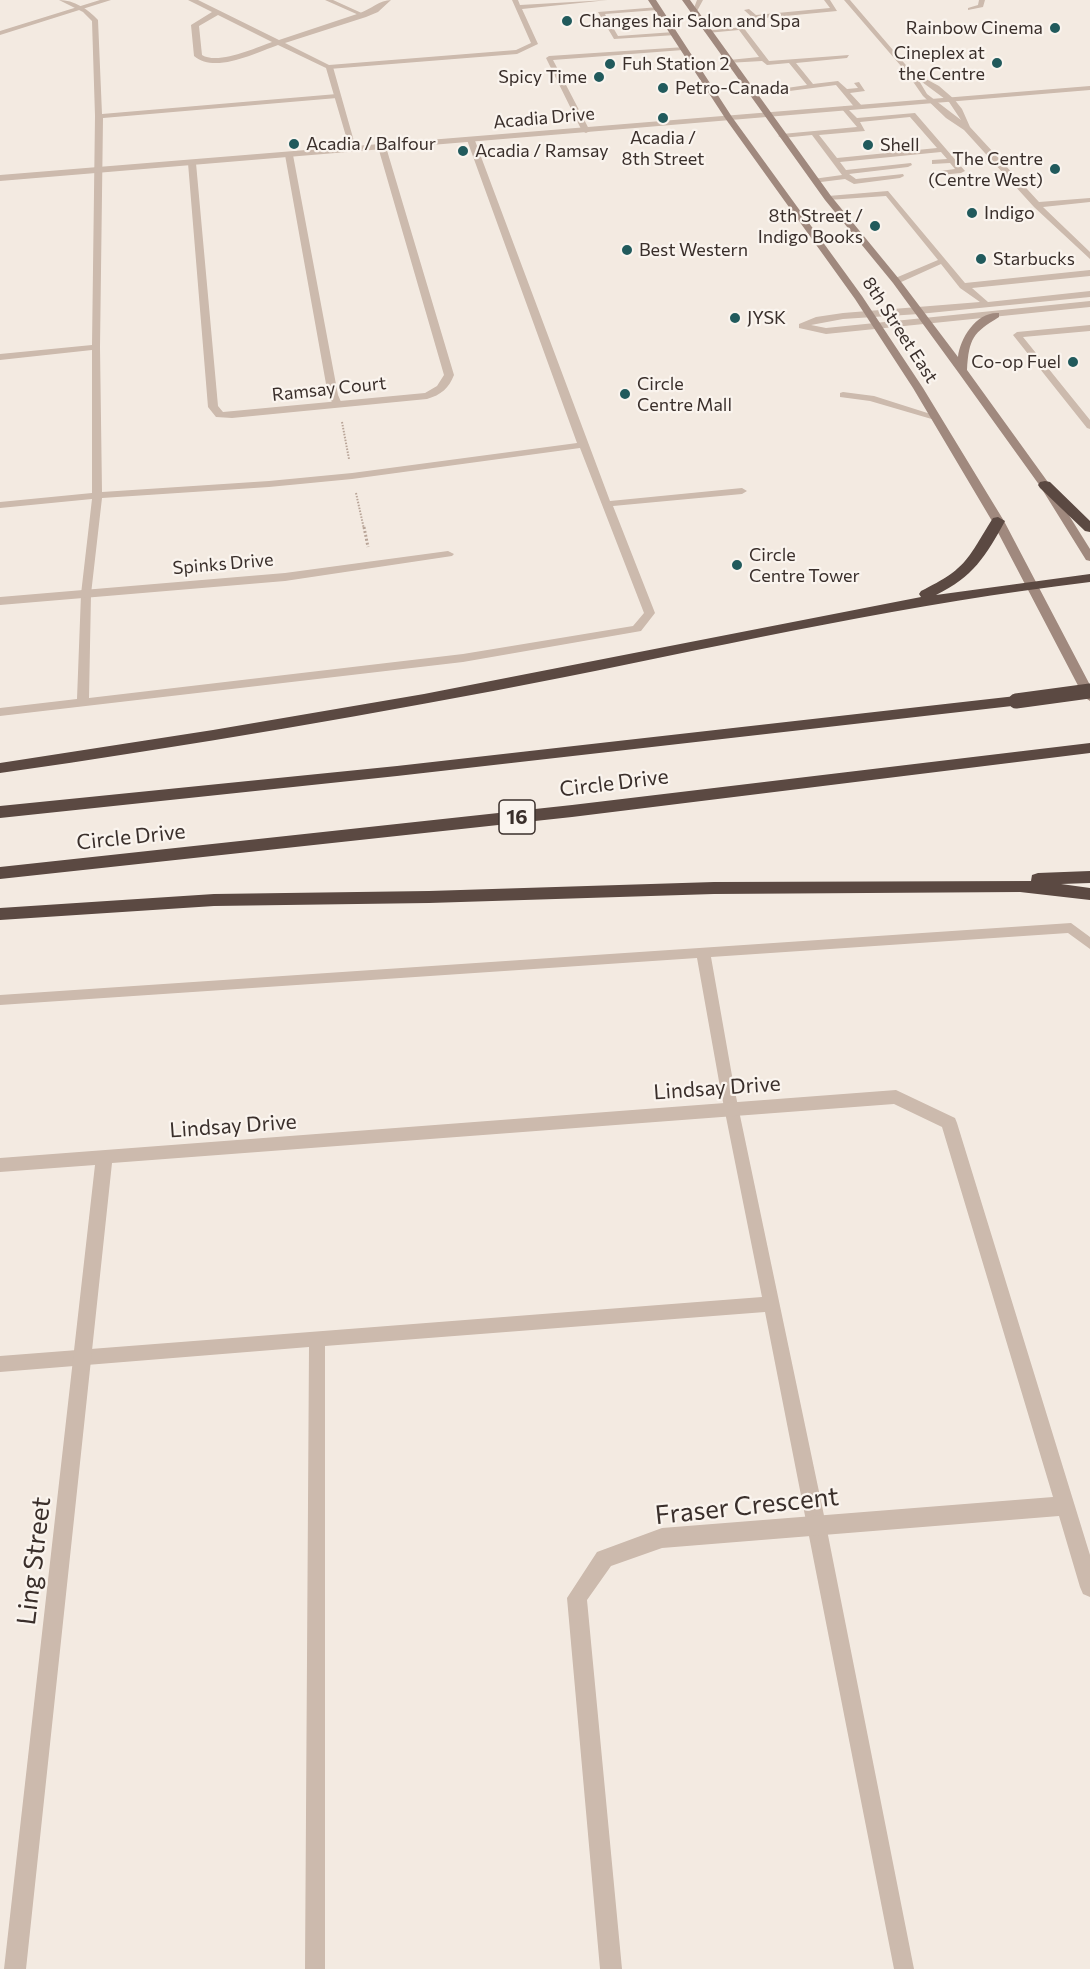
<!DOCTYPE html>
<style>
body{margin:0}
canvas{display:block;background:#f3eae1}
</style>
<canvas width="1090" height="1969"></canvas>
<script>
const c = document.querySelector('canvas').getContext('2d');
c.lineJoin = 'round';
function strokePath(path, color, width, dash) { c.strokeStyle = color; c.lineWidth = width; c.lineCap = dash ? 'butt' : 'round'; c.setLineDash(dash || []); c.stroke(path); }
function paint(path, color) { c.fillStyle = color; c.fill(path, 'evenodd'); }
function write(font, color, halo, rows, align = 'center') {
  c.font = font + ' Commissioner,sans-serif'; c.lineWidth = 4.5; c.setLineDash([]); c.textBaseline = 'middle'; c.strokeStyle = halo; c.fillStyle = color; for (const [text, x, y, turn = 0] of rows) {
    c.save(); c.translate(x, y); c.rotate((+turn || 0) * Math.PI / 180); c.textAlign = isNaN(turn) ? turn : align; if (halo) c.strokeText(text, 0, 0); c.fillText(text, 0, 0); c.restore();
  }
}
const pathFar1 = new Path2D(`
 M342,422L349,459
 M356,493L364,529`);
const path = new Path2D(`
 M364,527L368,547`);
const service = new Path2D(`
 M59,0C74,0 88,9 98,20L102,114L337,94L341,96L337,98L103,118L100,347L102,492L269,481L352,473L577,443L467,140L474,138L610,501L742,488L747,491L742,494L613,506L655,613L641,631L463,662L0,716V708L77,699L81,594L92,499L0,508V502L92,493V350L0,360V354L92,345L95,116L92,21L83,12ZM580,448L644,613L633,626L463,654L89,698L91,594L102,498L269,487L352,479Z
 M325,0H333L366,15L361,16Z
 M512,0H518L520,5L608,0L522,9L538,44L517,54L329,69L326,67L329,65L516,50L531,43Z
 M697,0H703L696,13H692Z
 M824,0H830L837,11L754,19L744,10L749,9L756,15L830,8Z
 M844,0H850L911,71L939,86L954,99L962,109L970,127L1039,202L1090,198V202L1043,207L1090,252V259L1034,207L964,130L946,118L923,96L907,73ZM918,79L949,102L961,120L927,94Z
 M979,0H985L983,7L968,10V8L978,5Z
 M659,7L657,10L605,14L618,36L674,32L676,35L614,39L598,12Z
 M743,27L769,61L849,55L847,58L796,63L813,84L838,81L847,89L858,88L854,83L859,82L865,91L850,93L863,107L856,109L836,85L751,96V94L753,93L807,85L789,63L767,65L762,61L727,63L729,60L759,57L739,30L707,33L704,31Z
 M685,47L683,50L553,60L590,131L586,133L582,131L546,58L549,56Z
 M845,106L857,118L915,113L965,171L961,173L940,175V171L955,169L950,163L932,164V160L947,159L941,152L840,162L846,170L911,163L912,165L908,167L849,174L856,179L903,174L904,176L900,178L854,184L845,179L813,183V179L842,175L812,135L782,138L778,136L782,134L857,127L841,108ZM910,117L937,148L837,158L819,135L865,131L860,122Z
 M289,153L293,155L338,395L342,404L337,407L334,406L328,395L285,155Z
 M888,191L965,283L1090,270V276L972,288L988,302L1090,291V297L919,314L843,319L811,325L826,328L1090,301V307L826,334L799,328V324L816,317L843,313L980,302L960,288L941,264L899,283H893V279L938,260L886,196L828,200L824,198L828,196Z
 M1090,325V331L1023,337L1090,420V429L1087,428L1013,335L1017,332Z
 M843,392L874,396L940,417L935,420L870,401L840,397V393Z
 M1071,923L1090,937V949L1068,933L711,957L734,1087L826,1525L914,1969H894L765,1312L325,1346V1969H305L309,1347L0,1372V1356L762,1297L720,1087L697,958L0,1005V995Z`);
const minor = new Path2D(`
 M100,0H111L0,35V31Z
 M188,0H198L279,40L360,13C371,9 380,0 391,0L378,12L366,17L285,43L333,67L357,152L350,150L326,68L278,45C255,53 215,74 194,56L191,25L212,12ZM218,15L272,42C255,48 218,65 202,55L199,26Z
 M382,145L386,147L454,375C449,388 441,395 427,399L232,418L216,417L208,407L188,163L192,160L196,163L218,406L223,412L425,393L437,386L444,375L378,147Z
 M448,551L454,554L452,556L285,581L0,605V597L285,573Z
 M896,1090L955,1118L957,1123L1090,1555V1597L1083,1594L1080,1587L1059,1516L662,1548L611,1566L587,1600L622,1969H600L567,1598L597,1552L662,1528L1053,1497L942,1127L894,1104L112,1163L26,1969H4L95,1165L0,1172V1158Z`);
const tertiary = new Path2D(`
 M1090,86V90L0,181V175Z`);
const secondary = new Path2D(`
 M648,0H656L732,117L862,296L923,388L1004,521L1090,685V701L1084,697L992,521L913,388L855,299L725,118Z
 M682,0H690L831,196L899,279L958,357C960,338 977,311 999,313V317C973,333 969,338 967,370L1050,485L1090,549V561L1086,560L1040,486L958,372L893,283L825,200Z`);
const motorway = new Path2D(`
 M1045,481L1050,482L1090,521V532L1085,531L1040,488L1038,485L1040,482Z
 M998,517L1005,521C986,556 973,577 936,595L1090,574V582C913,603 739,642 565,677C377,714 189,746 0,773V763L213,730L424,694L921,597L919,594L921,591C968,568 967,559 993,518Z
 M1016,696L1021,697L1024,701L1021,705L397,776L0,818V806L397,766Z
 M1090,743V753L572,817L0,879V867L572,805Z
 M1090,871V883L1061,884L1090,888V900L1020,892L714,894L429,903L214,906L0,920V908L214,894L429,891L714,882L1031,881L1032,875L1038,873Z`);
const motorwayBridge = new Path2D(`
 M1016,701L1090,691`);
const markers = [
 [567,21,6,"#215a5c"],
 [1055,28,6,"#215a5c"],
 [997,63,6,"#215a5c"],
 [610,64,6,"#215a5c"],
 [599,77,6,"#215a5c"],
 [663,88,6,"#215a5c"],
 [663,118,6,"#215a5c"],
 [294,144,6,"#215a5c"],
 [868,145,6,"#215a5c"],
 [463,151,6,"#215a5c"],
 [1055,169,6,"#215a5c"],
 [972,213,6,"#215a5c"],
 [875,226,6,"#215a5c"],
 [627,250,6,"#215a5c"],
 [981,259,6,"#215a5c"],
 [735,318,6,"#215a5c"],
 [1073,362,6,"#215a5c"],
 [625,394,6,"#215a5c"],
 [737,565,6,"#215a5c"]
];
const farPoinames = [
 ["Changes hair Salon and Spa",579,21],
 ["Rainbow Cinema",1043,28,"right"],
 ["Cineplex at",985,53,"right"],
 ["the Centre",985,74,"right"],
 ["Fuh Station 2",622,64],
 ["Spicy Time",587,77,"right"],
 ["Petro-Canada",675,88],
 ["Acadia /",663,138,"center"],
 ["8th Street",663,159,"center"],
 ["Acadia / Balfour",306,144],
 ["Shell",880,145],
 ["Acadia / Ramsay",475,151],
 ["The Centre",1043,159,"right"],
 ["(Centre West)",1043,180,"right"],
 ["Indigo",984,213],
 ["8th Street /",863,216,"right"],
 ["Indigo Books",863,237,"right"],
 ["Best Western",639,250],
 ["Starbucks",993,259],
 ["JYSK",747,318],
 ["Co-op Fuel",1061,362,"right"],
 ["Circle",637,384],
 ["Centre Mall",637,405],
 ["Circle",749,555],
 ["Centre Tower",749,576]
];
const farStreetnames = [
 ["Acadia Drive",544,118,-5],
 ["8th Street East",900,330,57],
 ["Ramsay Court",329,389,-6],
 ["Spinks Drive",223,564,-5]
];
const shields = [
 [517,817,36]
];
const shieldNames = [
 ["16",517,817]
];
const streetNames = [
 ["Circle Drive",614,783,-7],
 ["Circle Drive",131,837,-6],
 ["Lindsay Drive",717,1088,-4],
 ["Lindsay Drive",233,1126,-4]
];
const nearStreetnames = [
 ["Fraser Crescent",747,1506,-6],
 ["Ling Street",34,1561,-83]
];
strokePath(pathFar1, '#b8a497', 2, [1.5, 1.5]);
strokePath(path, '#b8a497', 3, [2, 2]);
paint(service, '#ccbaad');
paint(minor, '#ccbaad');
paint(tertiary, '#ccbaad');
paint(secondary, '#a0897e');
paint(motorway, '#5b4942');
strokePath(motorwayBridge, '#5b4942', 15);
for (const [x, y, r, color] of markers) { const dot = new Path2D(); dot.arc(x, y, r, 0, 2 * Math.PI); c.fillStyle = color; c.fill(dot); strokePath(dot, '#faf4ee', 2); }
write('18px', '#3a2f2b', '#faf4ee', farPoinames, 'left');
write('18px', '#3a2f2b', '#faf4ee', farStreetnames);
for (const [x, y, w] of shields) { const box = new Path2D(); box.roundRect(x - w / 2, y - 17, w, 34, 4.5); c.fillStyle = '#faf4ee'; c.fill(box); strokePath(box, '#3a2f2b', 1.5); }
write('bold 20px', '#3a2f2b', null, shieldNames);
write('21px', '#3a2f2b', '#faf4ee', streetNames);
write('26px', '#3a2f2b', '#faf4ee', nearStreetnames);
</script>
